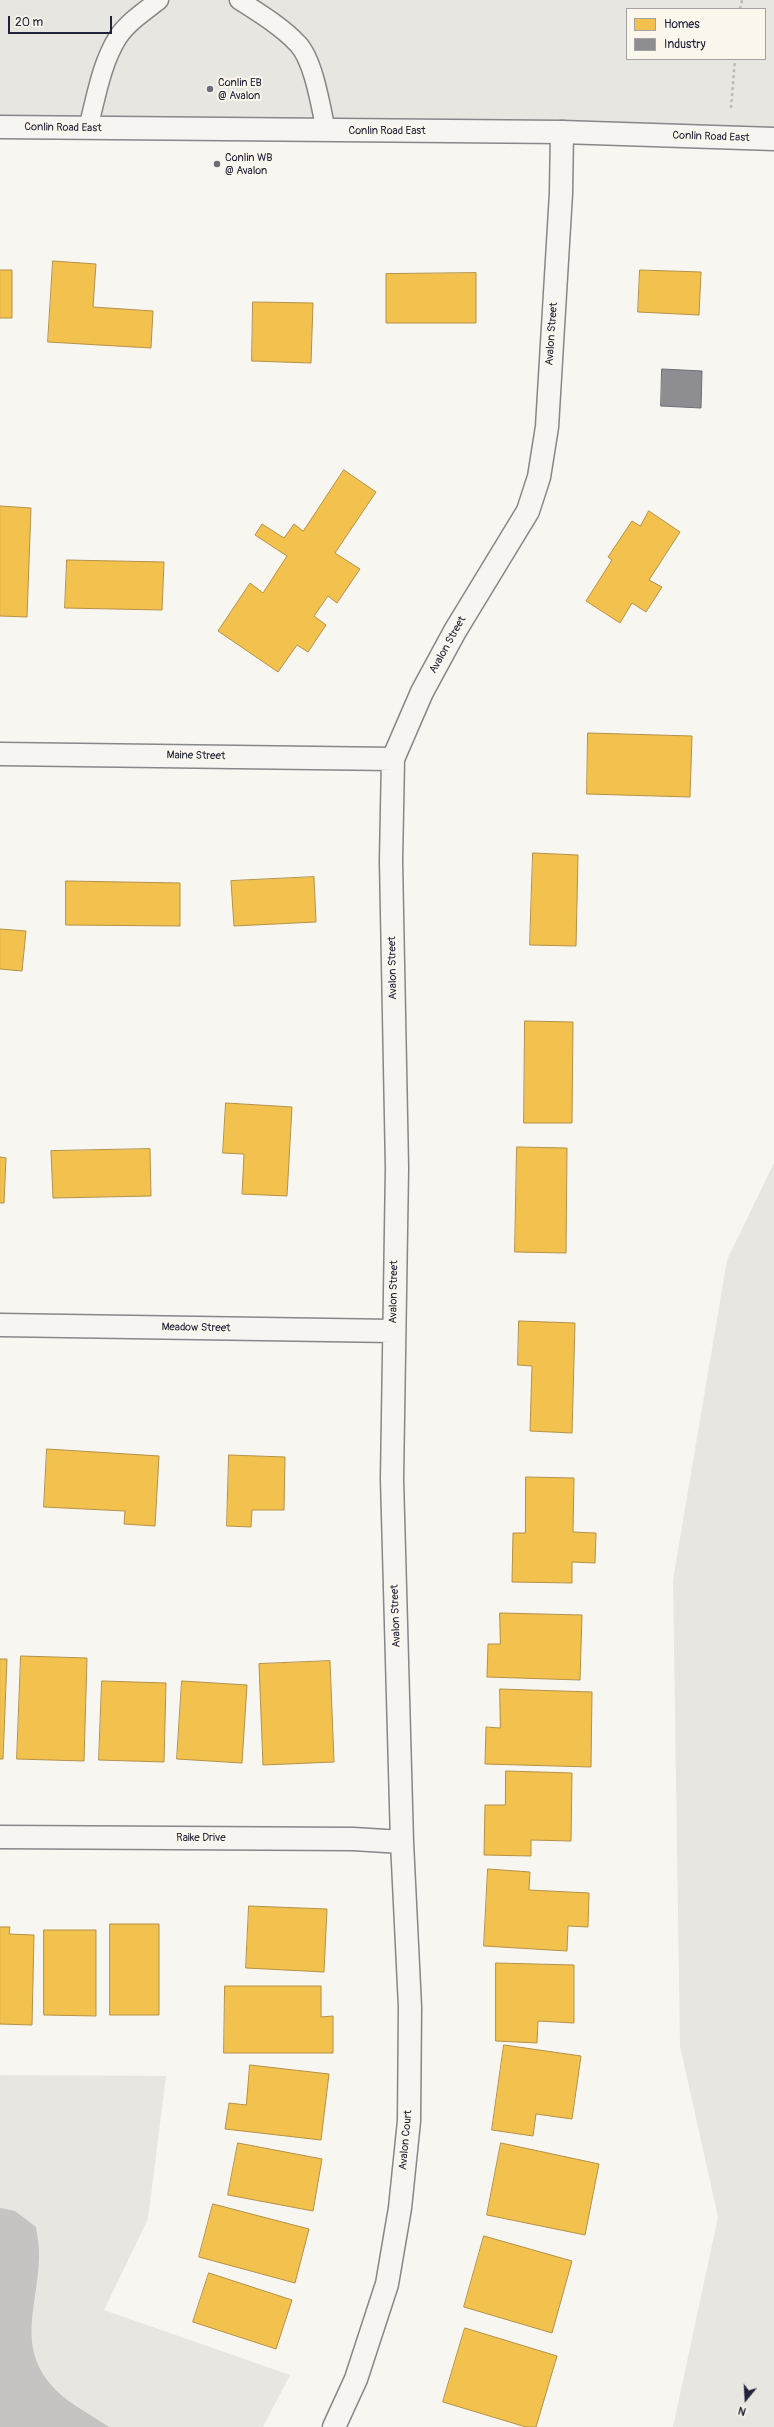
<!DOCTYPE html>
<style>
body{margin:0}
#map{position:relative;width:774px;height:2427px;overflow:hidden;background:#f8f6f0;font-family:Pangolin,sans-serif}
canvas{display:block}
.legend{position:absolute;left:626px;top:8px;width:140px;height:52px;box-sizing:border-box;background:#fbf7ec;border:1px solid #a4a2a5;margin:0;padding:5px 7px;list-style:none;font-size:12px;color:#22223b}
.legend li{display:flex;align-items:center;gap:8px;height:20px}
.legend b{width:20px;border:1px solid #a4a2a5}
.north{position:absolute;left:726px;top:2379px;width:40px;height:40px;-webkit-text-stroke:3px #fbf7ec;paint-order:stroke;rotate:198deg;font-size:11px;font-weight:700;line-height:16px;text-align:center;color:#22223b}
.north::after{content:'';display:block;margin:auto;width:14px;height:18px;background:#22223b;clip-path:polygon(50% 0,100% 100%,50% 72%,0 100%)}
.scale{position:absolute;left:8px;top:16px;width:104px;height:18px;box-sizing:border-box;border:2px solid #22223b;border-top:0;padding-left:5px;font-size:12px;line-height:14px;white-space:nowrap;color:#22223b;-webkit-text-stroke:3px #fbf7ec;paint-order:stroke}
</style>
<div id="map">
<canvas width="774" height="2427"></canvas>
<ul class="legend">
<li><b style="height:11px;background:#f2c14e"></b>Homes</li>
<li><b style="height:11px;background:#8d8d92"></b>Industry</li>
</ul>
<div class="north">N</div>
<div class="scale">20 m</div>
</div>
<script>
const c = document.querySelector('canvas').getContext('2d');
c.lineJoin = 'round';
function paint(path, color) { c.fillStyle = color; c.fill(path, 'evenodd'); }
function strokePath(path, color, width, dash) { c.strokeStyle = color; c.lineWidth = width; c.lineCap = dash ? 'butt' : 'round'; c.setLineDash(dash || []); c.stroke(path); }
function write(font, color, halo, rows, align = 'center') {
  c.font = font + ' Pangolin,sans-serif'; c.lineWidth = 4; c.setLineDash([]); c.textBaseline = 'middle'; c.strokeStyle = halo; c.fillStyle = color; for (const [text, x, y, turn = 0] of rows) {
    c.save(); c.translate(x, y); c.rotate((+turn || 0) * Math.PI / 180); c.textAlign = isNaN(turn) ? turn : align; if (halo) c.strokeText(text, 0, 0); c.fillText(text, 0, 0); c.restore();
  }
}
const green = new Path2D(`
 M0,0H774V139L0,121ZM627,9H765V59H627Z
 M774,1163V2427H673L718,2217L680,2046L673,1580L727,1260Z
 M0,2075L166,2076L148,2219L104,2310L290,2375L263,2427H0Z`);
const water = new Path2D(`
 M0,2208L15,2211L36,2227C37,2235 39,2244 39,2252C40,2304 12,2349 59,2393C73,2406 93,2416 109,2427H0Z`);
const homes = new Path2D(`
 M53,261L96,264L93,307L153,311L151,348L48,342Z
 M0,270H12V318H0Z
 M640,270L701,272L699,315L638,312Z
 M476,273V323H386V274Z
 M253,302L313,303L311,363L252,361Z
 M344,470L376,492L335,553L360,569L337,603L328,596L314,616L326,625L308,652L297,645L278,672L218,631L250,583L263,593L287,556L255,535L262,524L284,538L294,524L303,531Z
 M0,506L31,508L27,617L0,616Z
 M649,511L680,532L649,580L662,587L646,612L632,603L620,623L586,601L612,560L608,557L632,521L640,526Z
 M67,560L164,562L162,610L65,608Z
 M588,733L692,736L690,797L587,794Z
 M533,853L578,855L576,946L530,945Z
 M314,877L316,922L234,926L231,881Z
 M66,881L180,883V926L66,925Z
 M0,929L26,931L22,971L0,969Z
 M525,1021L573,1022L572,1123H524Z
 M226,1103L292,1107L287,1196L242,1194L244,1154L223,1153Z
 M517,1147L567,1148L566,1253L515,1252Z
 M150,1149L151,1196L53,1198L51,1151Z
 M0,1157L6,1158L4,1203H0Z
 M519,1321L575,1323L572,1433L530,1431L532,1366L518,1365Z
 M47,1449L159,1456L155,1526L124,1524L125,1511L44,1507Z
 M229,1455L285,1457L284,1510H252L251,1527L227,1526Z
 M526,1477L574,1478L573,1532L596,1533L595,1563L572,1562V1583L512,1582L513,1533H525Z
 M500,1613L582,1615L580,1680L487,1677L488,1644H500Z
 M21,1656L87,1658L84,1761L17,1759Z
 M0,1659H7L3,1759H0Z
 M330,1661L334,1762L263,1765L259,1664Z
 M102,1681L166,1683L164,1762L99,1760Z
 M182,1681L247,1685L242,1763L177,1759Z
 M500,1689L592,1692L591,1767L485,1764L486,1727L500,1728Z
 M506,1771L572,1773L571,1841L531,1840V1856L484,1855L485,1805H505Z
 M488,1869L530,1872L529,1890L589,1893L588,1927L568,1926L567,1951L484,1946Z
 M249,1906L327,1909L324,1972L246,1968Z
 M110,1924H159V2015H110Z
 M0,1927H10L9,1934L34,1935L32,2025L0,2024Z
 M44,1930H96V2016L44,2015Z
 M496,1963L574,1965V2023L538,2021L537,2043L496,2041Z
 M225,1986H321V2017L333,2016V2053H224Z
 M504,2045L581,2056L572,2119L536,2114L533,2136L492,2130Z
 M250,2065L329,2074L321,2140L225,2129L229,2103L246,2105Z
 M238,2143L322,2159L313,2211L228,2195Z
 M501,2143L599,2164L585,2235L487,2215Z
 M213,2204L309,2229L295,2283L199,2257Z
 M484,2236L572,2261L552,2333L464,2307Z
 M209,2273L292,2300L276,2349L193,2322Z
 M465,2328L557,2356L536,2427H526L443,2402Z`);
const industry = new Path2D(`
 M662,369L702,371L701,408L661,406Z`);
const path = new Path2D(`
 M740,9L742,0
 M731,108L735,59`);
const lane = new Path2D(`
 M239,0C259,13 281,26 298,44C314,61 321,108 326,131
 M88,128C96,98 101,64 118,37C128,22 145,11 159,0`);
const street = new Path2D(`
 M0,754L393,759
 M0,1325L393,1331
 M0,1837L353,1839L402,1842
 M334,2427L356,2379L387,2284L400,2208L409,2121L410,2007L402,1842L392,1479L397,1168L391,861L393,759L422,692L455,631L528,511L539,477L547,427L561,193L562,132`);
const secondary = new Path2D(`
 M0,127L562,132L774,139`);
const markers = [
 [210,89,4,"#6d6c7a"],
 [217,164,4,"#6d6c7a"]
];
const poiNames = [
 ["Conlin EB",218,83],
 ["@ Avalon",218,96],
 ["Conlin WB",225,158],
 ["@ Avalon",225,171]
];
const streetNames = [
 ["Conlin Road East",63,128,1],
 ["Conlin Road East",387,131],
 ["Conlin Road East",711,137,2],
 ["Avalon Street",552,334,-86],
 ["Avalon Street",448,645,-61],
 ["Maine Street",196,756,1],
 ["Avalon Street",393,968,-91],
 ["Avalon Street",394,1292,-89],
 ["Meadow Street",196,1328,1],
 ["Avalon Street",396,1616,-92],
 ["Raike Drive",201,1838],
 ["Avalon Court",406,2140,-85]
];
paint(green, '#e8e6e0');
paint(water, '#c6c4c3');
paint(homes, '#f2c14e');
strokePath(homes, '#b49148', 1);
paint(industry, '#8d8d92');
strokePath(industry, '#6d6d78', 1);
strokePath(lane, '#878688', 21);
strokePath(street, '#878688', 25);
strokePath(secondary, '#878688', 25);
strokePath(path, '#bcbab9', 2.5, [3, 3]);
strokePath(lane, '#f6f5f1', 18);
strokePath(street, '#f6f5f1', 22);
strokePath(secondary, '#f6f5f1', 22);
for (const [x, y, r, color] of markers) { const dot = new Path2D(); dot.arc(x, y, r, 0, 2 * Math.PI); c.fillStyle = color; c.fill(dot); strokePath(dot, '#fbf7ec', 1.5); }
write('11px', '#22223b', '#fbf7ec', poiNames, 'left');
write('11px', '#22223b', '#fbf7ec', streetNames);
</script>
